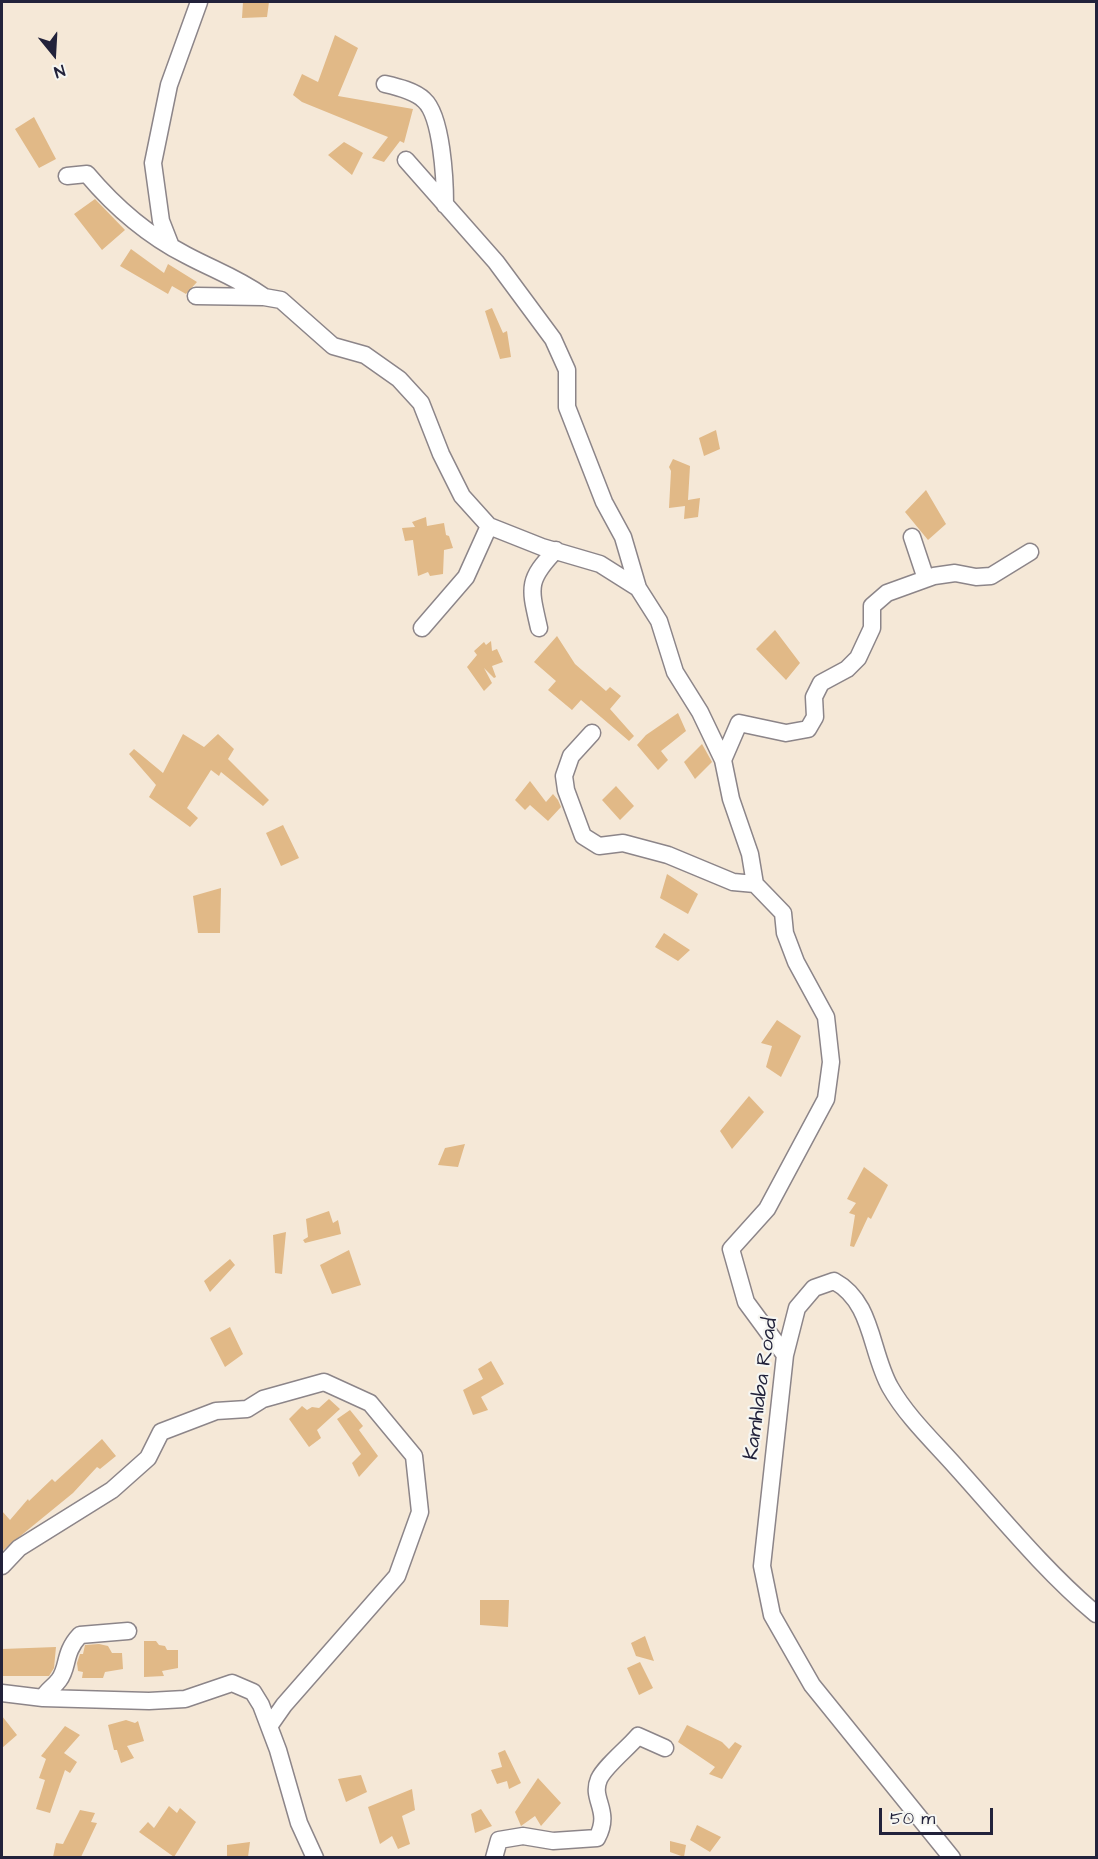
<!DOCTYPE html>
<style>
body{margin:0}
#map{position:relative;width:1098px;height:1859px;overflow:hidden;background:#f5e8d7;font-family:"Architects Daughter",sans-serif}
canvas{display:block}
.frame{position:absolute;inset:0;border:3px solid #22223b;pointer-events:none}
.north{position:absolute;left:24px;top:24px;width:60px;height:60px;-webkit-text-stroke:4px #f6f6f2;paint-order:stroke;rotate:162deg;font-size:16px;font-weight:700;line-height:24px;text-align:center;color:#22223b}
.north::after{content:'';display:block;margin:auto;width:21px;height:27px;background:#22223b;clip-path:polygon(50% 0,100% 100%,50% 72%,0 100%)}
.scale{position:absolute;left:879px;top:1808px;width:114px;height:27px;box-sizing:border-box;border:3px solid #22223b;border-top:0;padding-left:8px;font-size:18px;line-height:21px;white-space:nowrap;color:#22223b;-webkit-text-stroke:4px #f6f6f2;paint-order:stroke}
</style>
<div id="map">
<canvas width="1098" height="1859"></canvas>
<div class="frame"></div>
<div class="north">N</div>
<div class="scale">50 m</div>
</div>
<script>
const c = document.querySelector('canvas').getContext('2d');
c.lineJoin = 'round';
function paint(path, color) { c.fillStyle = color; c.fill(path, 'evenodd'); }
function strokePath(path, color, width, dash) { c.strokeStyle = color; c.lineWidth = width; c.lineCap = dash ? 'butt' : 'round'; c.setLineDash(dash || []); c.stroke(path); }
function write(font, color, halo, rows, align = 'center') {
  c.font = font + ' "Architects Daughter",sans-serif'; c.lineWidth = 4.5; c.setLineDash([]); c.textBaseline = 'middle'; c.strokeStyle = halo; c.fillStyle = color; for (const [text, x, y, turn = 0] of rows) {
    c.save(); c.translate(x, y); c.rotate((+turn || 0) * Math.PI / 180); c.textAlign = isNaN(turn) ? turn : align; if (halo) c.strokeText(text, 0, 0); c.fillText(text, 0, 0); c.restore();
  }
}
const building = new Path2D(`
 M243,2H269L267,17L242,18Z
 M335,35L358,48L338,96L413,109L404,143L400,141L384,162L372,158L388,137L302,102L293,95L302,74L318,82Z
 M34,117L56,159L39,168L15,129Z
 M344,142L363,153L352,175L328,155Z
 M95,199L125,230L102,250L74,214Z
 M131,249L164,273L168,264L197,282L186,294L172,286L168,294L120,266Z
 M492,308L503,333L507,331L511,357L500,359L485,311Z
 M716,430L720,449L704,456L699,438Z
 M673,459L690,466L688,500L700,498L698,517L684,519L685,506L669,508L671,471L669,467Z
 M926,490L946,524L928,540L905,512Z
 M426,517L427,526L444,523L446,535L449,536L453,548L444,550L443,574L430,576L428,572L418,576L413,540L405,541L402,528L415,527L412,522Z
 M775,630L800,663L786,680L756,649Z
 M557,636L575,664L606,691L610,687L621,696L610,709L634,736L629,741L581,700L572,710L548,690L556,681L534,662Z
 M491,641L492,651L497,649L503,662L492,666L496,677L494,678L484,668L492,683L484,691L467,667L477,655L474,651L484,642L486,645Z
 M678,713L686,731L661,751L668,760L658,770L637,745L646,735Z
 M183,734L204,747L218,734L234,749L228,759L269,800L263,806L221,772L219,776L211,770L187,808L198,818L190,827L149,797L156,785L129,754L134,749L163,773Z
 M702,744L712,762L695,779L684,762Z
 M530,781L546,802L553,794L558,800L561,807L548,821L530,805L525,810L515,800Z
 M616,786L634,806L620,820L602,800Z
 M283,825L299,858L281,866L266,833Z
 M667,874L698,894L688,914L660,898Z
 M221,888L220,933H198L193,896Z
 M664,933L690,950L678,961L655,947Z
 M777,1020L801,1036L781,1077L766,1067L772,1046L761,1043Z
 M749,1096L764,1112L732,1149L720,1131Z
 M465,1144L458,1167L438,1165L445,1148Z
 M864,1167L888,1185L871,1219L868,1217L854,1247L850,1246L855,1215L849,1213L856,1203L847,1199Z
 M329,1211L333,1223L338,1220L341,1234L305,1243L303,1240L308,1237L306,1219Z
 M286,1232L282,1274L275,1273L273,1235Z
 M349,1250L361,1285L332,1294L320,1265Z
 M230,1259L235,1265L210,1292L204,1281Z
 M230,1327L243,1354L225,1367L210,1338Z
 M491,1361L504,1384L481,1397L488,1410L473,1415L463,1390L483,1379L478,1369Z
 M329,1399L340,1409L317,1430L321,1438L309,1447L289,1419L302,1406L307,1410L312,1407L319,1408Z
 M350,1410L363,1426L359,1430L378,1456L359,1477L352,1463L361,1454L337,1419Z
 M102,1439L116,1456L100,1469L97,1467L73,1493L2,1551V1511L10,1520L28,1499L29,1501L52,1479L55,1482Z
 M480,1600H509L508,1627L480,1625Z
 M645,1636L654,1661L636,1656L631,1643Z
 M144,1641H156L159,1645L165,1646L167,1650H178V1668L162,1671L164,1676L144,1677Z
 M99,1644L108,1646L112,1653H122L123,1669L105,1672L103,1678H82L83,1672L78,1671L77,1663L80,1654H83L85,1645Z
 M56,1647L54,1668L49,1676H2V1649Z
 M640,1662L653,1688L639,1695L627,1668Z
 M2,1716L17,1735L2,1748Z
 M126,1720L135,1723L138,1721L144,1741L127,1746L134,1758L121,1763L117,1750H114L108,1725Z
 M687,1725L722,1742L729,1749L735,1742L742,1746L722,1779L709,1774L715,1767L678,1742Z
 M65,1726L80,1735L64,1753L77,1762L70,1773L65,1770L50,1813L36,1809L45,1780L39,1778L46,1759L41,1756Z
 M505,1750L521,1783L509,1789L507,1781L497,1784L491,1770L502,1767L498,1753Z
 M361,1775L367,1792L346,1802L338,1779Z
 M538,1778L561,1803L541,1826L535,1816L521,1826L515,1812Z
 M412,1789L415,1810L402,1816L410,1844L398,1849L392,1836L380,1844L368,1807Z
 M169,1806L177,1813L180,1808L196,1822L174,1857L139,1832L148,1822L154,1828Z
 M481,1809L492,1826L475,1833L471,1814Z
 M80,1810L95,1813L91,1822L97,1823L81,1857H53L56,1843L63,1844Z
 M697,1825L721,1837L710,1852L690,1840Z
 M670,1841L686,1845L684,1857L670,1852Z
 M250,1842L248,1857H227V1845Z`);
const minor = new Path2D(`
 M385,84C398,87 415,91 424,100C442,116 445,180 445,205
 M406,160L496,262L553,339L567,370V407L604,502L623,537L638,588L659,621L675,672L700,712L723,760L731,799L750,854L755,884L783,913L785,933L796,962L826,1017L831,1062L826,1099L767,1209L731,1249L746,1302L785,1355
 M67,176L87,174C114,206 149,236 186,255C214,270 236,277 263,296
 M170,244L161,221L153,163L169,85L199,2
 M196,296L264,297L281,300L333,346L365,355L399,379L421,403L441,454L462,496L489,526L542,547L600,564L638,588
 M912,537L926,579
 M422,628L466,577L489,526
 M539,628C530,588 526,581 556,550
 M592,733L571,756L564,776L566,790L583,836L599,846L623,843L668,855L733,882L755,884
 M723,760L739,723L786,733L808,729L815,717L814,697L821,683L847,669L858,658L872,628V606L887,593L934,576L955,573L976,577L991,576L1030,552
 M2,1566L19,1548L112,1490L148,1458L161,1432L216,1411L247,1409L263,1399L324,1382L370,1403L414,1456L420,1512L397,1576L284,1705L270,1725
 M2,1693L43,1698L149,1701L185,1699L232,1683L253,1692L261,1705L278,1750L299,1823L315,1858
 M43,1698C47,1690 54,1687 59,1680C69,1667 63,1653 80,1635L128,1631
 M494,1858L499,1840L523,1836L553,1841L597,1838C612,1810 590,1800 599,1779C605,1766 628,1748 638,1736L665,1748
 M952,1858L812,1685L772,1615L762,1566L785,1355L797,1308L814,1288L834,1281C873,1302 870,1351 890,1387C907,1417 935,1443 957,1468C1002,1518 1045,1571 1096,1614`);
const streetNames = [
 ["Kamhlaba Road",762,1389,-82]
];
paint(building, '#e1b987');
strokePath(minor, '#8c8589', 19);
strokePath(minor, '#fff', 16);
write('21px', '#22223b', '#f6f6f2', streetNames);
</script>
